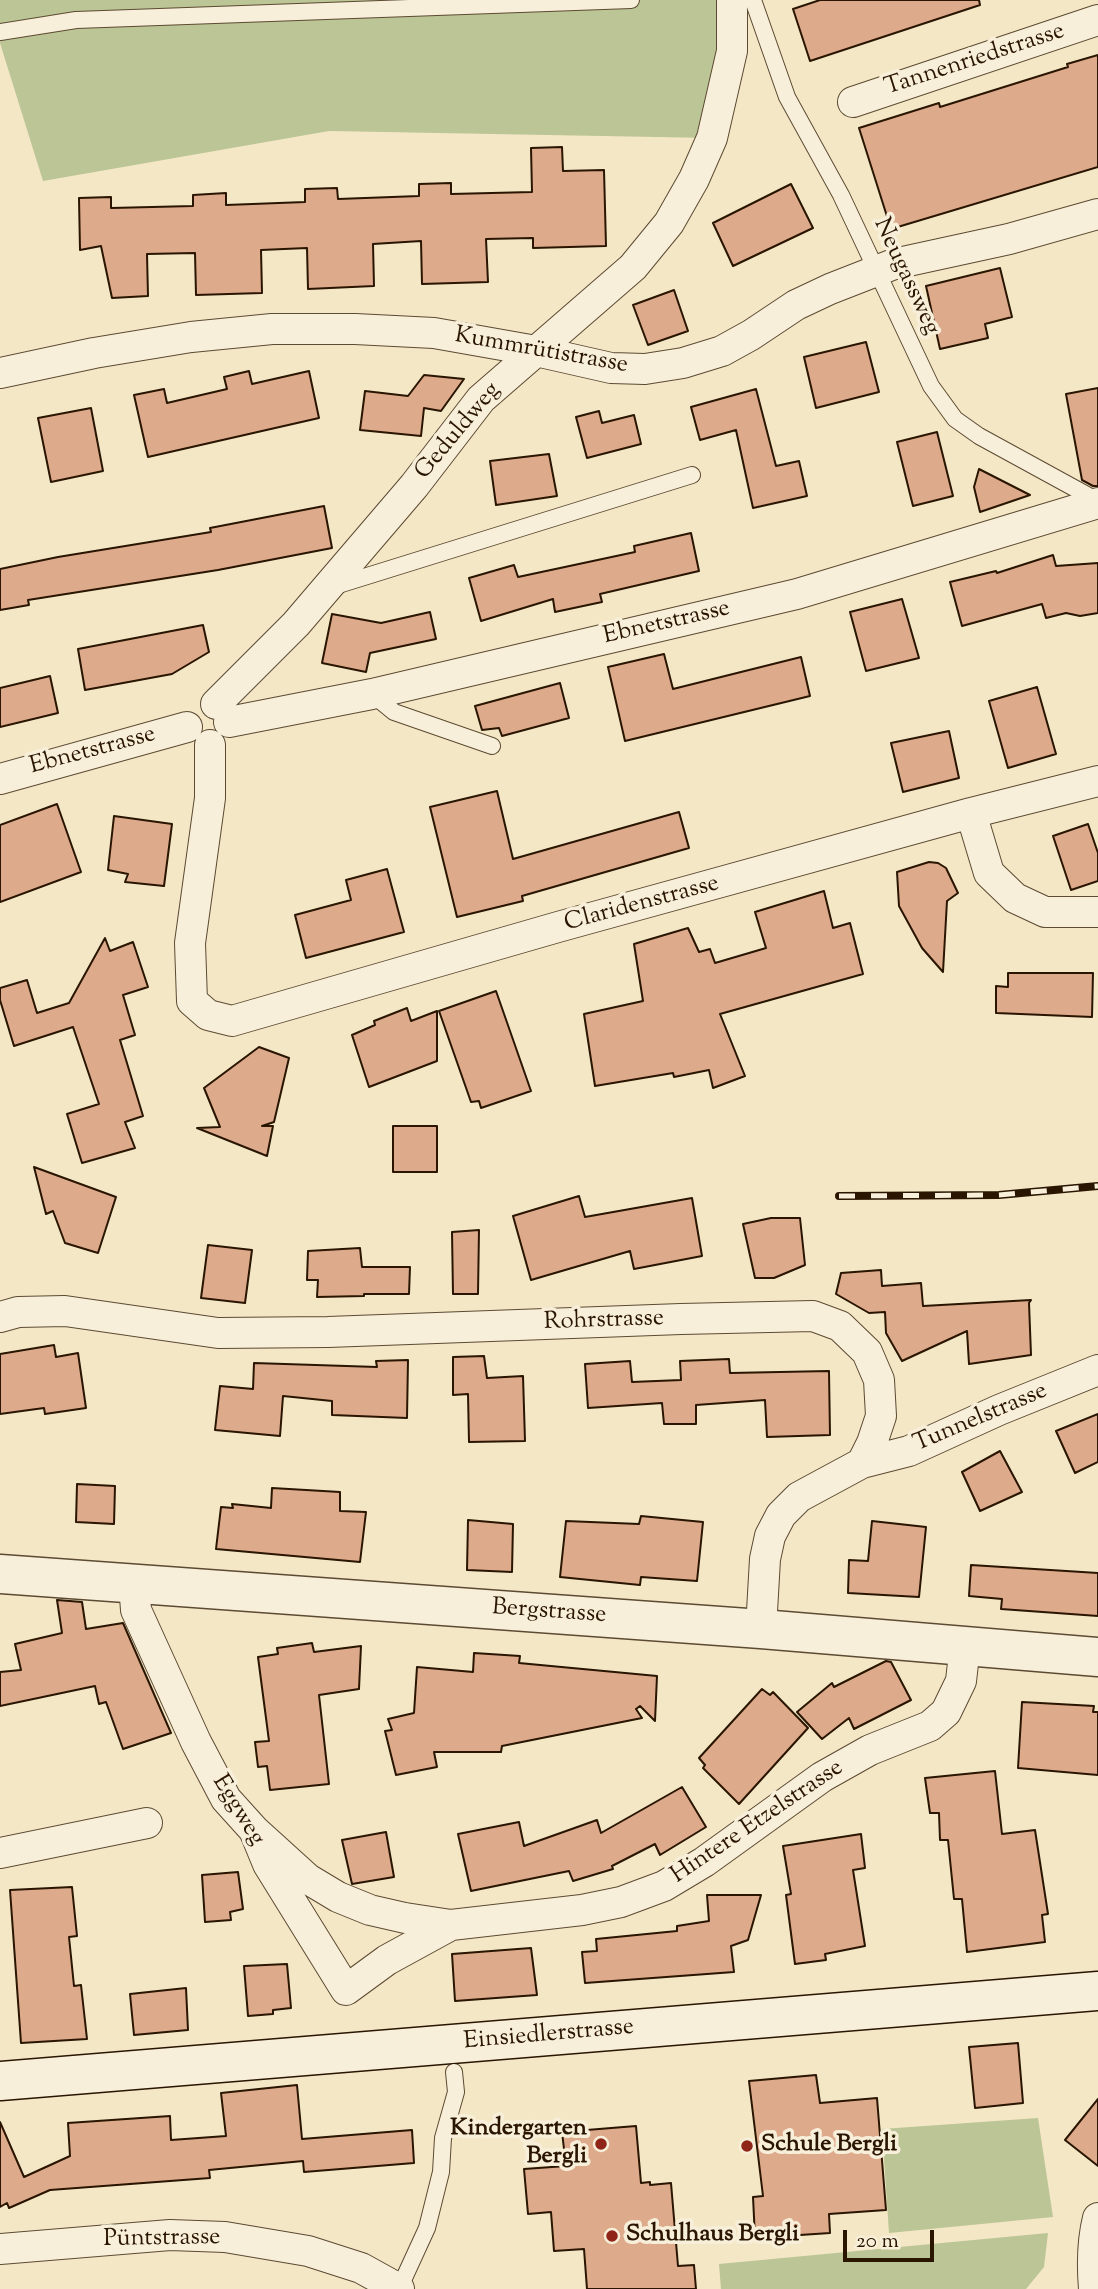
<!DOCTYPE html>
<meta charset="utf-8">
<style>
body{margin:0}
#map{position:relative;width:1098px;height:2289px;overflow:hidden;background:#f4e7c6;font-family:"Sorts Mill Goudy",serif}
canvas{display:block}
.scale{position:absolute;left:843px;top:2230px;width:91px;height:32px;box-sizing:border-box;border:4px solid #291500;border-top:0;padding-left:9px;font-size:21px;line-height:24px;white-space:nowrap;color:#291500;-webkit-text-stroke:5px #f8efda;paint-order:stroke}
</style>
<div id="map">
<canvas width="1098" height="2289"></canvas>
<div class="scale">20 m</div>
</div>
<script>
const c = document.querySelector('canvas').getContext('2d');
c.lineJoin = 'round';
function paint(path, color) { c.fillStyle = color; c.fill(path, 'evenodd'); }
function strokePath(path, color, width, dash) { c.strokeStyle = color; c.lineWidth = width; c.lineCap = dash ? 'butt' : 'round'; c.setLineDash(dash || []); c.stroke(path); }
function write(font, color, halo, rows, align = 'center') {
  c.font = font + ' "Sorts Mill Goudy",serif'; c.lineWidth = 7; c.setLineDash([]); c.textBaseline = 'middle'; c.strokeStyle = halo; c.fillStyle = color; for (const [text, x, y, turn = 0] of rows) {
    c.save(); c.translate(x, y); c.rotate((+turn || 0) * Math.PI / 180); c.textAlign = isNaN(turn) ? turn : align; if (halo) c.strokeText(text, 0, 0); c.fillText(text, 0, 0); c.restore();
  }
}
const green = new Path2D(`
 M0,0H732L712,138L329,131L43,181L0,43Z
 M1038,2118L1053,2217L889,2233L882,2129Z
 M1048,2233L1044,2267L1026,2289H721L719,2264Z`);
const building = new Path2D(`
 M820,0H979L980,5L810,61L793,9Z
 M1098,55V167L891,229L859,128L939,103L940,107L1068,67L1067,64Z
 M562,147L563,171L604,170L606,246L533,248V238L486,239L488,282L422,284L421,241L373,244L374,286L308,289L307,248L261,250L262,293L196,295L195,253L147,254L148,296L112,298L101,246L80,250L79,198L111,197V208L193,206V195L226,193V205L305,202V189L337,188L338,199L419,196V184L451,183V194L532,192L531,148Z
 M791,184L813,228L733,266L713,223Z
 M1000,268L1012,317L985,324L988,338L940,349L926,286Z
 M674,290L688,331L648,345L633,305Z
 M866,342L879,392L816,408L804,357Z
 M249,371L252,384L309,371L319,418L148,457L134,395L164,389L167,403L227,389L224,377Z
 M424,375L464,379L441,411L424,408L421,436L360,430L365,391L408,396Z
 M1098,388V486H1093L1082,480L1066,394Z
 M756,389L776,466L799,461L807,496L753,508L736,430L700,440L691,407Z
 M91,408L103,471L51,482L38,418Z
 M599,411L602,423L634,415L641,444L587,458L576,417Z
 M937,432L953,496L913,506L897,442Z
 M549,454L557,496L496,505L490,461Z
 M979,469L1030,495L980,512L974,487Z
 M324,506L332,548L218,570L28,600L29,605L0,610V569L58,557L211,532L210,528Z
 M691,533L699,571L600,594L602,602L555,612L553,599L481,621L469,578L514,565L518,577L635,552L634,546Z
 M1053,555L1056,566L1098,563V613L1080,616L1066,613L1046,618L1042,604L962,626L950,582L996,571L997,573Z
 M902,599L919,658L866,671L850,612Z
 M430,612L436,639L370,653L366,672L322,663L332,614L381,623Z
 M203,625L209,652L172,674L85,690L78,649Z
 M664,654L673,689L801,657L810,696L625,741L608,667Z
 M50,676L58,713L0,727V688Z
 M560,683L569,718L502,736L499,728L482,730L475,706Z
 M1037,687L1056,754L1008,768L989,701Z
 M949,731L959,778L903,792L891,743Z
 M497,791L513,859L679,812L689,848L522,896L523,901L457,917L430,807Z
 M57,804L81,872L0,902V825Z
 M114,816L172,824L164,886L125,882L128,874L108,870Z
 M1088,824L1098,853V881L1071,890L1053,836Z
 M929,862L938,863L946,868L958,893L947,901L943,972L922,948L899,906L897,872Z
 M387,869L404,932L306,958L295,915L351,900L346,880Z
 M824,891L833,928L850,923L863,974L720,1014L745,1076L713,1088L709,1070L674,1077L673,1073L595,1086L584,1014L643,1001L634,944L688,928L699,952L710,949L715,963L766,948L755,912Z
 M105,938L110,951L133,942L148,987L123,995L135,1035L120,1040L143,1116L125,1122L135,1148L82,1163L67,1114L99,1104L73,1027L14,1046L0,1000V988L27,980L37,1013L69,1003Z
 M1008,973H1093L1092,1017L996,1013V986L1008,987Z
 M496,991L531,1091L481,1108L479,1101L471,1102L439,1011Z
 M407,1008L411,1021L437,1011V1061L369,1087L352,1035L375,1025L374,1021Z
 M259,1047L289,1058L274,1122L262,1126H273L267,1156L197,1128L220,1127L204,1088Z
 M393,1126H437V1172H393Z
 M34,1167L116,1197L98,1253L65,1243L53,1211L46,1214Z
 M579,1196L585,1217L692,1198L702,1256L634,1269L630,1251L531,1280L513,1216Z
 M771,1218H800L805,1265L774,1278H755L743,1224Z
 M479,1230L478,1294H453L452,1232Z
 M208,1245L252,1250L245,1303L201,1298Z
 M360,1248L362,1267H410L409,1294H364V1296L317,1297L318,1280H307L308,1251Z
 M881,1270L882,1286L921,1283L923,1306L1031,1300L1029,1303L1031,1355L969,1364L967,1331L902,1361L886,1333L885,1312L869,1313L836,1294L841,1273Z
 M54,1345L56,1357L78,1353L86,1408L45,1414L44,1408L0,1414V1354Z
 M484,1356L487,1378L523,1376L525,1441L469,1442L468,1394L453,1395V1357Z
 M729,1359L730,1373L829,1371L830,1435L767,1437L765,1400L696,1405V1424H664L662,1403L588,1408L585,1364L630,1361L632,1382L681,1380L680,1361Z
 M408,1360L407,1418L332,1415V1401L283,1396L280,1436L215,1430L220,1386L253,1389L254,1363L377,1367L376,1361Z
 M1098,1414V1462L1075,1473L1056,1431Z
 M1000,1451L1022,1492L980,1511L962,1472Z
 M77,1484L115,1486L114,1524L76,1522Z
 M272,1488L340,1492V1511L366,1512L360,1562L216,1549L221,1507L233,1508L232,1504L271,1508Z
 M641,1516L703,1522L697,1581L641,1577L640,1585L560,1577L566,1521L639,1524Z
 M468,1520L513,1524L512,1572L467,1570Z
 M872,1521L926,1527L919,1597L848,1593L849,1560L868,1561Z
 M971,1565L1098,1573V1616L1001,1609L1002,1599L969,1596Z
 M57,1600L82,1602L86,1629L123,1623L171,1733L123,1749L106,1702L99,1704L95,1686L0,1706V1672L21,1670L15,1644L62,1633Z
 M312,1643L314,1652L361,1646L359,1689L319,1695L329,1784L270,1790L267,1766L258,1767L255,1742L269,1741L258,1657L278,1654L277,1648Z
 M474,1653L520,1656L519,1663L657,1676L655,1721L640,1706L636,1709L642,1718L502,1746L501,1752H434L437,1767L396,1775L385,1731L392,1730L388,1719L414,1713L417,1667L473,1672Z
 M886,1661L891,1662L911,1700L854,1729L849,1718L822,1739L797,1712L832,1683L834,1687Z
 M762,1689L770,1695L773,1692L808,1728L739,1804L703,1768L705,1765L699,1758Z
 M1022,1702L1094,1706L1093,1712H1098V1775L1018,1768Z
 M995,1771L1002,1834L1035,1830L1048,1914L1042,1915L1045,1942L967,1952L962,1899H954L948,1840H940L939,1813H930L925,1778Z
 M682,1787L706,1827L660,1855L655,1844L612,1866L613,1869L573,1881L569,1871L471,1891L458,1834L519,1822L524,1846L597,1820L601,1833Z
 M386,1832L394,1877L352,1884L342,1840Z
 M861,1834L865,1868L853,1870L865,1946L825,1954L826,1960L795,1964L786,1895L791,1894L783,1846Z
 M238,1872L243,1909L230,1912L231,1920L205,1922L202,1875Z
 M72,1887L77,1936L69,1937L74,1986L81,1985L87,2039L21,2043L10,1890Z
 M707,1895H761L748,1940L731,1946L734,1972L585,1983L582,1952L597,1951L596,1939L677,1931V1926L709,1921Z
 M531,1948L537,1995L455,2001L452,1954Z
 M287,1964L291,2008L273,2010V2014L248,2016L244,1966Z
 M186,1988L188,2030L134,2035L130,1994Z
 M1018,2043L1023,2103L975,2108L969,2047Z
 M816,2075L820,2103L877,2098L886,2210L829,2214L830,2233L755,2238L753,2197L763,2196L749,2081Z
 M297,2085L302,2139L412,2130L414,2163L304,2172L303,2161L209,2170L210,2178L50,2190L9,2208L7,2203L0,2207V2122L24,2177L70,2156L68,2123L170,2116L171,2140L226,2136L221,2093Z
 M1098,2099V2166L1065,2140Z
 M636,2126L641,2183L650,2182V2185L671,2183L678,2266L694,2265L696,2289H587L584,2249L554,2251L551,2212L528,2214L524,2169L566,2166L562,2132Z`);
const service = new Path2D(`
 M753,0L787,97L841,195L931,386L955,419L979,436L1098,501
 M0,32L76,20L631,0
 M335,586L692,475
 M372,694L394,712L492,746
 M399,2289L427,2228L441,2172L443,2138L456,2092L454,2072`);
const minor = new Path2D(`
 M853,102L1098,20
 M0,373L94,353L191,337L272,329H355L434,333L536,351L611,368L645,369L683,363L722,351L751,335L796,305L830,289L894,264L1009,239L1098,214
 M216,704L296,624L414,486L481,399L633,267L669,223L694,179L712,138L732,51V0
 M229,722L372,694L797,594L1098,503
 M210,745V798L190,943L192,1001L208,1015L232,1021L558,927L971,813L1098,781
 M0,779L187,727
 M971,813L989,873L1015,898L1045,912H1098
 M0,1317L18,1312L65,1311L218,1333L328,1332L681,1319L813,1316L840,1326L867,1352L879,1380L881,1416L872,1443L862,1463L799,1497L781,1515L770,1536L765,1559L761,1629
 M862,1463L909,1451L999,1410L1098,1370
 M134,1583L136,1610L196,1742L226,1799L254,1830L268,1864L346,1990L387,1960L451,1925
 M254,1830L308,1879L338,1897L370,1910L405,1918L451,1925L582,1910L621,1902L664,1886L704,1862L822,1777L870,1750L930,1726L946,1712L961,1681L965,1645
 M0,1853L147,1823
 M0,2249L170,2235L225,2237L308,2251L361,2268L399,2289
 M1094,2289C1092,2265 1092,2242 1098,2218`);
const tertiary = new Path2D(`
 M0,1574L761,1629L1098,1657`);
const secondary = new Path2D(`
 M0,2081L1098,1991`);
const rail = new Path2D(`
 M839,1196L999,1195L1098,1186`);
const markers = [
 [601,2144,7,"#8f2418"],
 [747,2146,7,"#8f2418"],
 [612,2236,7,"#8f2418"]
];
const streetNames = [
 ["Tannenriedstrasse",975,61,-18],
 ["Neugassweg",905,277,65],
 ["Kummrütistrasse",541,352,10],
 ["Geduldweg",459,432,-50],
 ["Ebnetstrasse",667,624,-13],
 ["Ebnetstrasse",93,752,-15],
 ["Claridenstrasse",642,905,-15],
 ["Rohrstrasse",604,1322,-2],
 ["Tunnelstrasse",981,1419,-23],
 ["Bergstrasse",549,1613,4],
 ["Eggweg",237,1811,58],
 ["Hintere Etzelstrasse",758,1823,-34],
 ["Einsiedlerstrasse",549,2036,-5],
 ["Püntstrasse",162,2240,-1]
];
const poiNames = [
 ["Kindergarten",587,2130,"right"],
 ["Bergli",587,2158,"right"],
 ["Schule Bergli",761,2146],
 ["Schulhaus Bergli",626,2236]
];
paint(green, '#bbc595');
paint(building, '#ddaa8b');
strokePath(building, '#291500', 2);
strokePath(service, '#5c4a32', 18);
strokePath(minor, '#5c4a32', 32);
strokePath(tertiary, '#5c4a32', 41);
strokePath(secondary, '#291500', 41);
strokePath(service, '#f8efda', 16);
strokePath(minor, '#f8efda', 30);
strokePath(tertiary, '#f8efda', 38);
strokePath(secondary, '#f8efda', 38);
strokePath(rail, '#291500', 8);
strokePath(rail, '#f8efda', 5, [16]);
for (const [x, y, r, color] of markers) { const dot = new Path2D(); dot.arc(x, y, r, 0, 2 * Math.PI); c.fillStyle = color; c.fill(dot); strokePath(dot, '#f8efda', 2.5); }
write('24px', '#291500', '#f8efda', streetNames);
write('bold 24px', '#291500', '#f8efda', poiNames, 'left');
</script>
